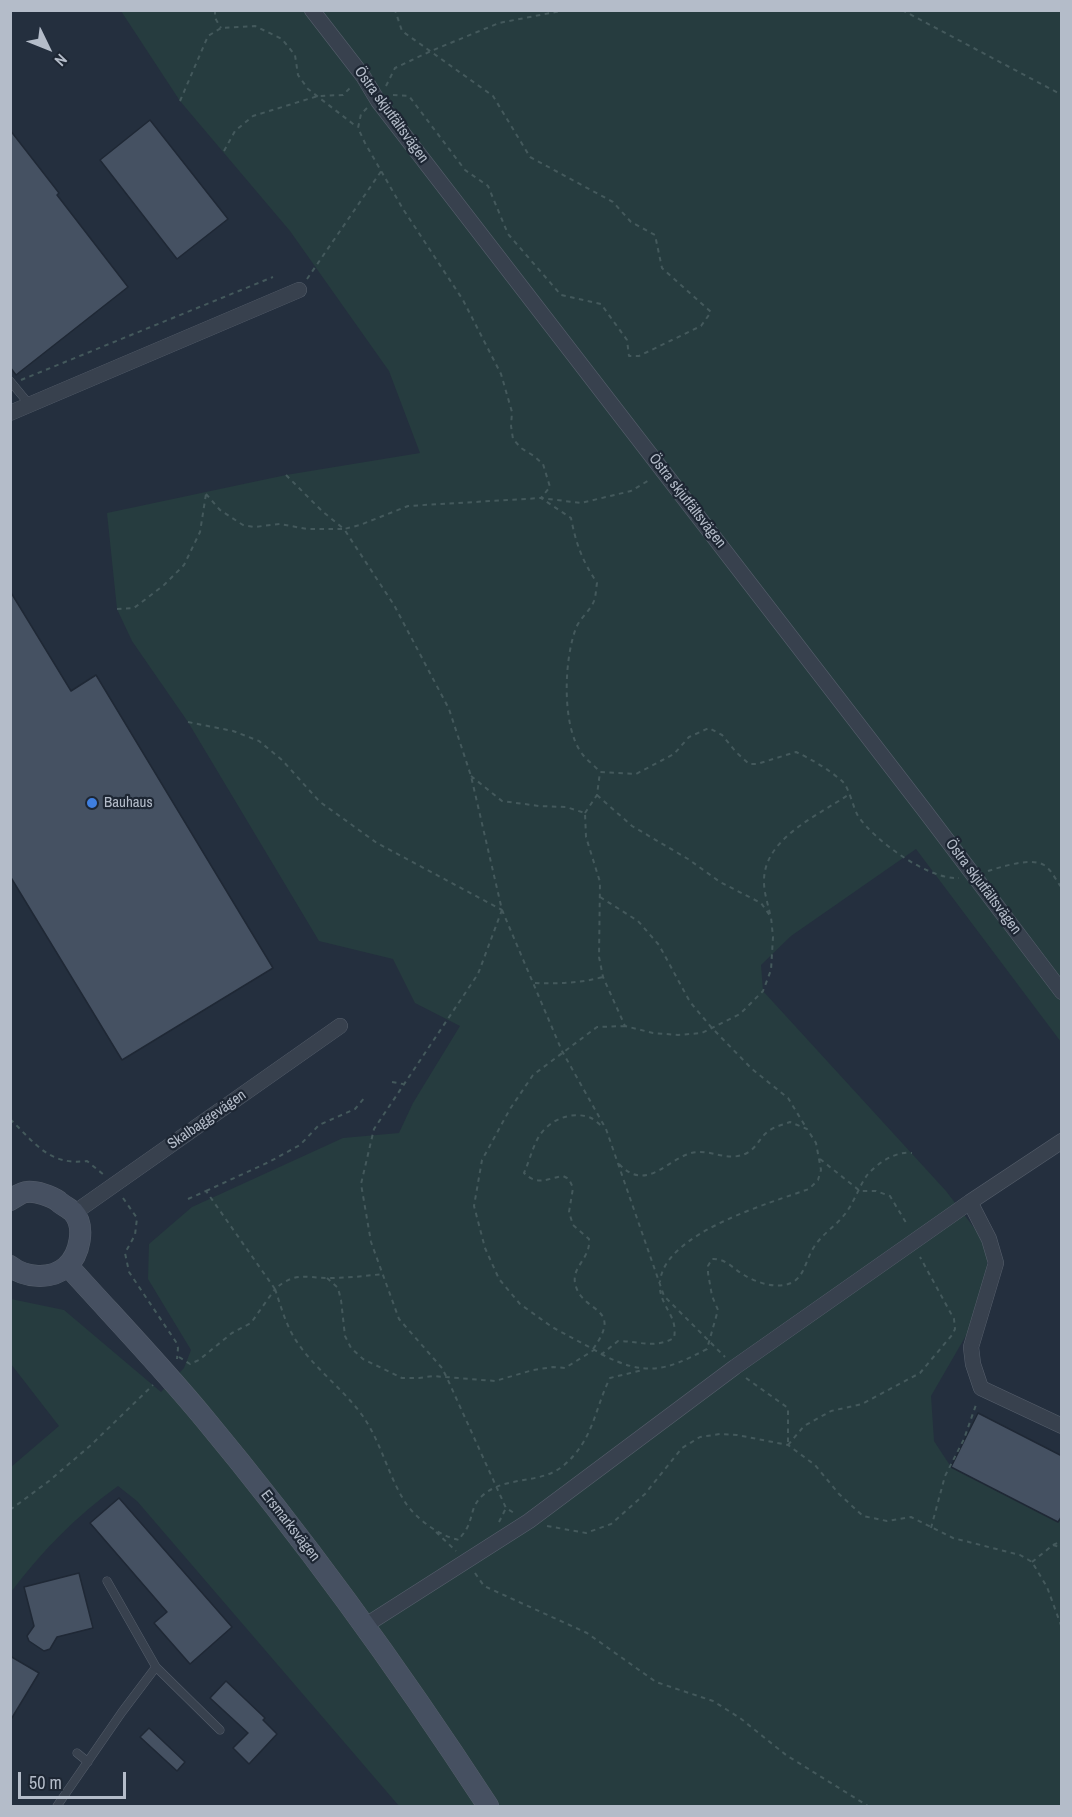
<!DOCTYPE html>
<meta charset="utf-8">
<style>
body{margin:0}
#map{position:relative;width:1072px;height:1817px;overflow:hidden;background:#242f3e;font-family:"Archivo Narrow",sans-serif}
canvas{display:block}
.frame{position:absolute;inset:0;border:12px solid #b4bcc9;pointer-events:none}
.north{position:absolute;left:18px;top:18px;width:60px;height:60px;-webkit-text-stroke:4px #1d2633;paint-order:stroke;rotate:133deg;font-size:16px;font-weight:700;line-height:24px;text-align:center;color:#b4bcc9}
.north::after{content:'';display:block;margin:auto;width:21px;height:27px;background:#b4bcc9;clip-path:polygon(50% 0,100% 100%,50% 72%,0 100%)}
.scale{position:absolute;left:18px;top:1772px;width:108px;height:27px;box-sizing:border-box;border:3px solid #b4bcc9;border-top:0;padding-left:8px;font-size:18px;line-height:21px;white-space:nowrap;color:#b4bcc9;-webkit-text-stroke:4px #1d2633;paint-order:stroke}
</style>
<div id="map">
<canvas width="1072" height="1817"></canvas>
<div class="frame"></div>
<div class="north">N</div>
<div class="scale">50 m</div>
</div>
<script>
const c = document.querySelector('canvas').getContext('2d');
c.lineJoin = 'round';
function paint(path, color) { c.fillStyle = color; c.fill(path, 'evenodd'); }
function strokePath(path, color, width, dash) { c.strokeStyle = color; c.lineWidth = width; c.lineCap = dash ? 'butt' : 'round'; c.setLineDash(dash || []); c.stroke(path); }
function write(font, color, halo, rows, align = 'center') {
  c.font = font + ' "Archivo Narrow",sans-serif'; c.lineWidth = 4.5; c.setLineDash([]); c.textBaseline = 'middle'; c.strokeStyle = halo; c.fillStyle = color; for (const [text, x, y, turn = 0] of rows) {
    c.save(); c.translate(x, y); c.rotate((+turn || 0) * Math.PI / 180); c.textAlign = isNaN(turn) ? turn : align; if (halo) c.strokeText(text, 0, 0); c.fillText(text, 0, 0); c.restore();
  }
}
const green = new Path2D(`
 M121,11H1061V1042L916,849L791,936L761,965L763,991L946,1191L988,1246L986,1280L968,1332L931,1396L934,1441L951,1467L1058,1522L1061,1516V1806H399L137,1501L118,1486C77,1515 41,1552 11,1592V1467L59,1426L11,1364V1299L64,1310L161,1392L184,1368L191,1350L148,1279L149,1244L192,1207L343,1138L399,1133L413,1103L460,1026L415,1003L393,959L319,941L188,722L132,641L117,609L107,513L286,475L420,453L389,371L290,231L180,101Z`);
const building = new Path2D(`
 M150,120L228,219L177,259L100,160Z
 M10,130L59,193L57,195L128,287L16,375L10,367Z
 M10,591L71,691L96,675L273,968L122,1060L10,876Z
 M978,1413L1062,1456V1516L1058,1522L951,1467Z
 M119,1498L232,1627L190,1664L154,1623L167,1612L90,1523Z
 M79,1573L93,1628L57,1637L50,1649L44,1651L29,1641L27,1636L34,1626L24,1587Z
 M10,1656L39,1673L10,1721Z
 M226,1681L265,1718L263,1720L277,1734L249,1764L233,1748L248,1733L210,1698Z
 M149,1728L185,1762L177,1771L140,1737Z`);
const path = new Path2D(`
 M215,10V18L221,28
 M902,10L1062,95
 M386,86L395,68L431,51L499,23L566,10
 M393,95L409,96L465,170L488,186L508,234L561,295L601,304L627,340L629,356H639L701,326L711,312L662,268L655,235L631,222L613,202L530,157L493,96L402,31L395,10
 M180,101L208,36L221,28L255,26L282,39L295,55L298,75L308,89L357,127
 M367,108L361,114L358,128L365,143L403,209L463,300L501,374L512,412L511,426L513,439L521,448L534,456L543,464L550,487L541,498L571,518C576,544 582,560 597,583C596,589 596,595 594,601C590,611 580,618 576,628C564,659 561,728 583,755C588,761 595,766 600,772L636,774L674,754L689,737L709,728L722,735L736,752L749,764H757L796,752C811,759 830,770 843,782C849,788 853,807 858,816C874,840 928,880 959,878
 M224,151L235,131L253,116L318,96L343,95L352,86
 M307,279L382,170
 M21,380L273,277
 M286,475L322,511L344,529L360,525L408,506L541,498L581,503L631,491L651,479
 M206,494L220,510L243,525L254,527L280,524L307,529H344L394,605L449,709L471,776L502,910L562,1051L606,1129L664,1296L725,1357
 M117,609L134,608L164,585L184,565L200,532L206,494
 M188,722L233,731L259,741L282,760L320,802L377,843L502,910
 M471,776L502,801L539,806L566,807L585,813L586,837L600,882L599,957L603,977L625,1026L653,1033L678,1035L702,1033L740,1014L763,991L771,970L773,937L771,917L761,903L720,882L688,859L632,826L597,795
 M585,813L597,795L600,772
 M988,871C1001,867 1031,857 1044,865C1052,870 1056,881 1062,888
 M600,897L638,921L659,945L690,1002L712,1028L752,1069L788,1098L807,1129
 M502,910L478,974L374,1129L361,1184L371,1242L399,1319L442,1368L447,1378L506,1508L514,1513
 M770,914C768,904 764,893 764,882C763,839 817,816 848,795
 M535,983C558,984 581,983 603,977
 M625,1026L597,1027L533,1075L510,1109L482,1160L474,1206L485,1248L499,1279L520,1304L552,1327L602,1354L618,1341C639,1341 654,1349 674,1338C678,1317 663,1309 660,1290
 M392,1082L403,1084
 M10,1119C35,1143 49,1166 87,1161L104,1175
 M820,1159L860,1191H876L890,1196L908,1226
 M619,1164C648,1195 670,1154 697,1152C715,1151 729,1162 747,1153C755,1149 759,1140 765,1134C772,1127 782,1125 790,1122L807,1129L816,1143L821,1170L818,1180L809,1189C770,1203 664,1233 660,1282
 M206,1191L269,1162L300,1145L319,1125L355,1109L366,1096
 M123,1198L137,1218L135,1235L125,1253L129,1272L176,1342L178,1348L177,1359
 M188,1199L206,1191L275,1289C296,1271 306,1278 329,1278C347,1278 365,1276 383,1274
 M327,1278L338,1288L341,1300L345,1336L351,1348L363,1359L402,1378H419L433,1376L495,1381L533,1370L553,1367L565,1368L594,1350
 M275,1289C280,1304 284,1318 291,1332C308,1364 341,1386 362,1415C382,1443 388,1477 407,1505C419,1521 440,1536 459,1540C461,1536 465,1532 467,1528C473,1517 471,1506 482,1496C505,1475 540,1485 563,1466C594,1440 594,1410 610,1378L643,1370
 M593,1349C625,1305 581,1314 575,1283C572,1266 591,1258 589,1239L573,1225L569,1212L573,1188L569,1179L563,1176C545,1179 538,1186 524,1173C529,1162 532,1149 538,1138C548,1120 572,1110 591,1118C595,1120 599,1124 603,1127
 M601,1354C646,1377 665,1371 707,1349L718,1310L712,1296L708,1273V1266L712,1259C726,1258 733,1269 744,1275C757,1283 779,1290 793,1282C805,1275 806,1259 814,1247C822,1234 836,1226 845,1214C854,1203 860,1184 868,1174C879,1162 896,1151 912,1153
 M179,1357L190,1364L199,1360L232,1333L251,1323L275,1289
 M746,1378L788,1408V1445
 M788,1445L804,1426L831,1411L862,1404L920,1373L952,1335L955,1329L954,1319L920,1257
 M10,1510L49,1481L91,1445L153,1385
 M499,1522L506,1508
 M547,1526L586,1533L611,1524L645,1494L682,1448L700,1437L720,1434L737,1435L788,1445L815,1465L839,1494L863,1516L887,1521L911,1517L953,1538L1020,1555L1032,1562L1047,1587L1062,1628
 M931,1528L945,1476L964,1439L977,1402
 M436,1532L456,1551
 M1053,1545L1062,1548
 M1032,1562L1053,1545L1062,1541
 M475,1573L484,1586L587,1633L656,1682L713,1701L740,1718L786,1755L868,1806`);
const service = new Path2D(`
 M10,381L29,404
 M107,1581L156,1667
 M77,1753L88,1762
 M57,1806L122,1712L156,1667L220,1730`);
const minor = new Path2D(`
 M312,10L363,76L378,101L925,811L1062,992
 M10,413L299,290
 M970,1202L989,1239L996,1263L971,1347L973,1364L981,1388L1062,1426
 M74,1213L340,1026
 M366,1625L529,1521L735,1367L970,1202L1062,1141`);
const secondary = new Path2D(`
 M10,1200C15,1197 22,1192 27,1192C36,1191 51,1196 58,1201C62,1205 69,1208 73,1212C86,1226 80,1255 66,1267C51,1280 25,1278 10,1266
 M68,1266C113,1316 161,1366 204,1418C307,1542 400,1671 488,1806`);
const markers = [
 [92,803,6,"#3f7fe0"]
];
const streetNames = [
 ["Östra skjutfältsvägen",391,115,54],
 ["Östra skjutfältsvägen",687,501,52],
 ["Östra skjutfältsvägen",983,887,53],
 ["Skalbaggevägen",207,1120,-35],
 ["Ersmarksvägen",290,1526,52]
];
const poiNames = [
 ["Bauhaus",104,803]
];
paint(green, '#263c3f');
paint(building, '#455162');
strokePath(building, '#1f2835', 1.5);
strokePath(service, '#565f6c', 9);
strokePath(minor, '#565f6c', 16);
strokePath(secondary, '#565f6c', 22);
strokePath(path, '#44595c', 2, [4.5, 4.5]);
strokePath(service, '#38414e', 8);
strokePath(minor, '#38414e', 15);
strokePath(secondary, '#465061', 21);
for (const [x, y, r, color] of markers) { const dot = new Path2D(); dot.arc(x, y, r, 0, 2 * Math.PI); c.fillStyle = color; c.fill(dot); strokePath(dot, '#1d2633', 2); }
write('15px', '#b4bcc9', '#1d2633', streetNames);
write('15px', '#b4bcc9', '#1d2633', poiNames, 'left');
</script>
